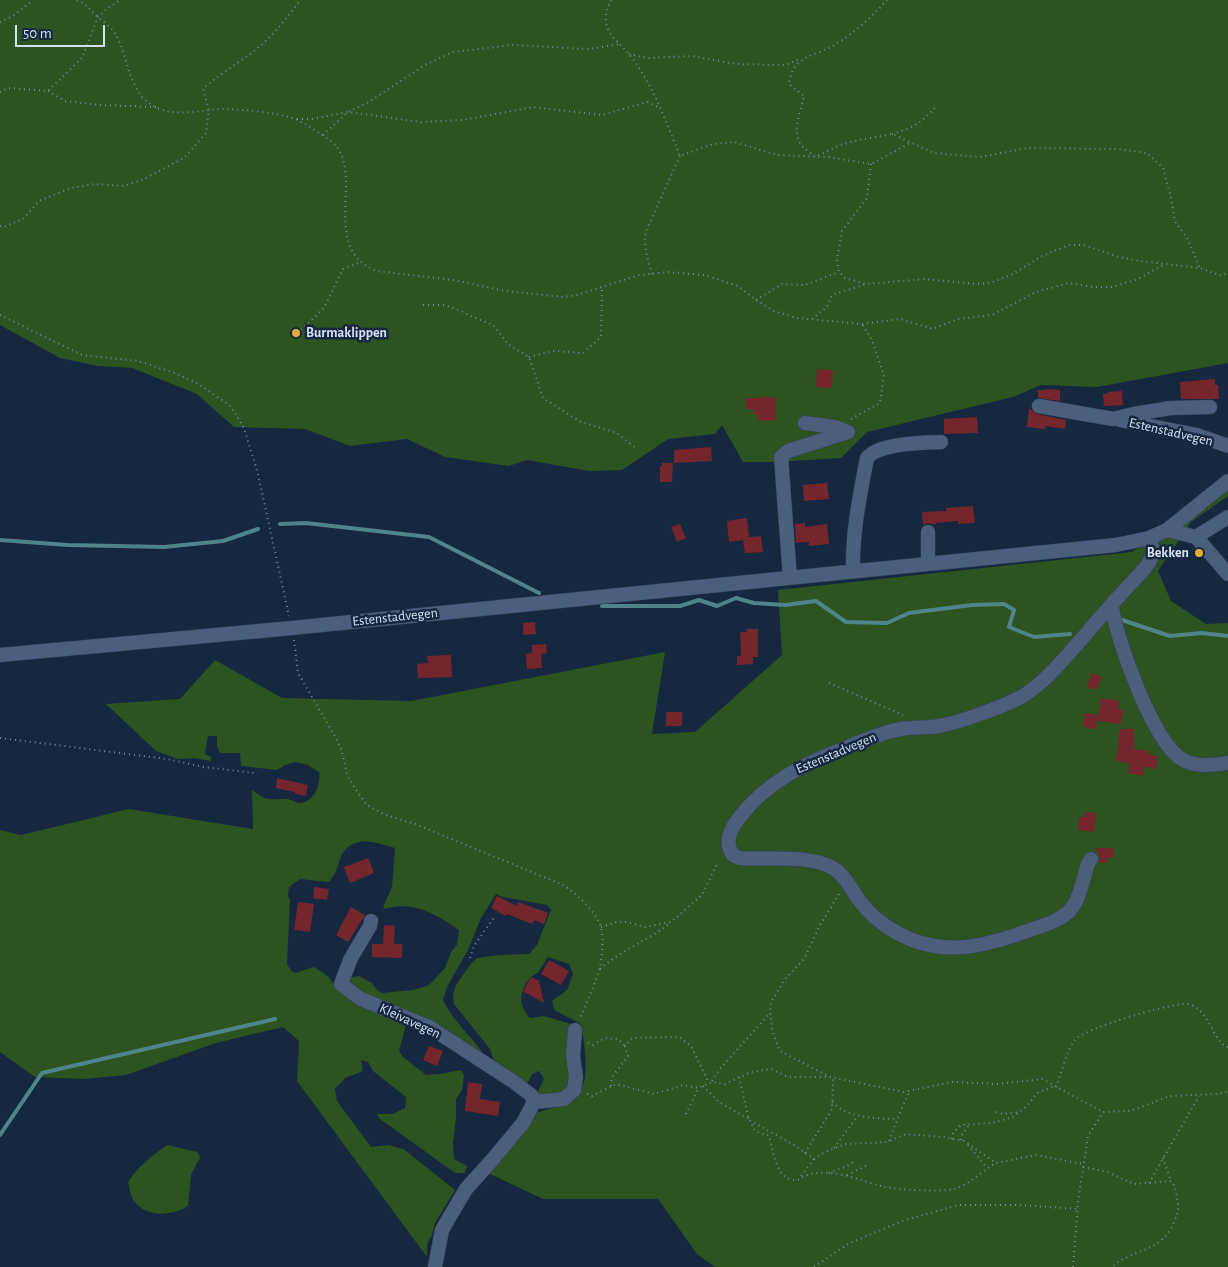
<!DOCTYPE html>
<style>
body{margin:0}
#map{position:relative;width:1228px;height:1267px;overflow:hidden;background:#162740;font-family:"Alegreya Sans",sans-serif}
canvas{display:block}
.scale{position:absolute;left:15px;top:25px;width:90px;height:22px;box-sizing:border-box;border:2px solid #d5e1f2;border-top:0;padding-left:6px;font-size:15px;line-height:18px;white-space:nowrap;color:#d5e1f2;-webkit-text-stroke:4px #162740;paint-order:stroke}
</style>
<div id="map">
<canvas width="1228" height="1267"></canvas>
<div class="scale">50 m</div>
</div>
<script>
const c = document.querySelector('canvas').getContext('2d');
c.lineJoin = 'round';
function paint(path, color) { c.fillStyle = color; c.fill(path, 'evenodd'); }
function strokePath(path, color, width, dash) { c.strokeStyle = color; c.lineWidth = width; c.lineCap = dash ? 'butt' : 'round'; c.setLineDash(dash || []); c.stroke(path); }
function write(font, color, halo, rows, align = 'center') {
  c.font = font + ' "Alegreya Sans",sans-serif'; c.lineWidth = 5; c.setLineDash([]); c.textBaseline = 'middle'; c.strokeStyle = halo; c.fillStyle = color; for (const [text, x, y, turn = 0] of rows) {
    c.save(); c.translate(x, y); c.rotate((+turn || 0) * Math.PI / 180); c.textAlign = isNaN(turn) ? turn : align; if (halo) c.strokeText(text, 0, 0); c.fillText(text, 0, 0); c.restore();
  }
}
const green = new Path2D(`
 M0,0H1228V363L1097,387L1041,385L1013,397L867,432L841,458L776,462H743L722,425L715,434L668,439L622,470L589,471L527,460L509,466L445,457L407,439L350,446L305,429L234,427L197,394L132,368L98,366L60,358L0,325Z
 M1228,481V496L1191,522L1158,571L1171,601L1206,624L1228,623V1267H715L697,1254L658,1199H543L490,1174L494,1163L532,1115C542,1110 552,1109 562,1104C572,1100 582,1090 585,1079C587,1065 584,1038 581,1024L554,1010L552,1001L567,990L573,974L569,964L548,957C544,962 543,966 539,971C537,974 533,975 530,978C519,991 518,1006 530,1018L544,1016L571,1024L573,1031L571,1089L558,1096L537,1094L544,1078L539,1071L532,1074L528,1082L524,1084L495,1064L490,1049L454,1004L453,994L456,985L470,965L477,958L499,955L529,954L537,945L551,910L547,905L503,897L496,894L481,918L468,950L447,987L443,1000C453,1021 472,1037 485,1056L370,997L351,985L349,978L359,976L372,983L377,990L382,993L413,990L429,985L445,968L451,952L457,945L459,930C436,914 413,900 385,909L383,907L392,887L395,848C375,842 353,834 341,856C339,860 339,864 337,868C336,873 332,877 329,882L300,879L289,887L288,896L290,900L287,964L291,971L295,973L314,967L328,976L337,989L342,993L361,1005L406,1025L399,1051L403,1057L426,1075L439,1074L461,1070L464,1075L462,1090L456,1099V1118L453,1144L454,1159L467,1166L465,1173H455L380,1119L377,1114H393L405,1108L406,1097L373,1071L368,1062L361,1060L363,1071L345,1078L335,1089L337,1101L371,1147L389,1145L405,1150L455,1190L435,1223L432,1235L427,1244V1257L297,1081L299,1041L283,1027L216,1043L126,1075L85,1079L35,1077L0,1052V830L21,835L129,809L253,829L252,790C268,802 268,799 286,799C291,799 296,803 301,803C315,801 321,783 319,772L308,765L295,762L285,765L277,770L241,766L240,753H220L217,746V736H208L205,754L211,757V761L194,758L178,759L156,751L106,704L180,699L215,660L282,698L411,701L665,652L652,734L695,732L782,655L778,590L1132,552Z
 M167,1145L197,1152L200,1157L191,1175L188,1206C172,1216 147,1218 134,1201C130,1196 130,1188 128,1182C138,1166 152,1156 167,1145Z`);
const stream = new Path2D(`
 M280,524L306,523L429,537L539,593
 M0,540L68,545L164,547L223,541L258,529
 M602,606H680L699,600L717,606L736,598L754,603L785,605L816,601L846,622L887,623L909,613L972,605L1004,604L1014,610L1009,627L1034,637L1070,634
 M1122,620L1170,636L1202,633L1228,636
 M0,1135L42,1073L275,1019`);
const building = new Path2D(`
 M817,369L833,370L832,388L816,387Z
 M1215,379V385H1218L1219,399H1181L1180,382Z
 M1045,389L1060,390V401L1038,398V390H1045Z
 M1122,391L1123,405L1104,406L1103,394H1108L1107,392Z
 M775,397L776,420L758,421V414H753V409H746V398Z
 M1029,408L1037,414L1066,420L1065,429L1045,426V429H1043L1027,427Z
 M977,417L978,433L944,434V419Z
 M711,447L712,461L674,463V450Z
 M662,463H673L672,482H660V466H662Z
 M827,483L829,499L804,501L803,485Z
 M973,506L975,523L958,524V521L936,523V525L928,523L923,525L922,512L946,511V508Z
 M747,518L749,537L761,536L763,552L745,553L743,540L729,542L727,521Z
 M805,523V527L827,524L829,544L809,546V542L796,543L795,524Z
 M680,524L686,538L677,542L671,527Z
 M535,622L536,634L523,635V623Z
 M746,629H758V657H753V664L737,665V656H741L740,632H747Z
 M546,644L547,653L541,654L542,668L527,669L526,654L532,653V645Z
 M451,655L452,677L418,678L417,664L428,663L427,656Z
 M1092,673L1102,677L1096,690L1087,686Z
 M1101,698L1119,701L1118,709L1123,710L1121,724L1098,721Z
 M666,712H682V726H666Z
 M1085,713L1098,715L1096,729L1083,727Z
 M1120,729H1134V749L1148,751V754L1158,756L1156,769L1144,767L1143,776L1128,773L1130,764L1116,760Z
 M277,778L308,785L306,796L295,794V792L276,788Z
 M1085,812L1096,813L1094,832L1078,830L1079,817H1084Z
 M1096,848H1113L1114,858H1107V863H1099L1100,859Z
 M368,858L374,873L350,883L344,867Z
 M314,887L329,889L327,900L313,898Z
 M497,896L517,906L518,902L548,913L544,924L534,920L532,924L507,914L506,916L491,908Z
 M298,902L314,904L310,932L294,930Z
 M351,907L365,915L348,942L336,935Z
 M384,925L395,926L394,944H402V958L372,957V944H383Z
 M549,960L569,971L561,985L541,974Z
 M531,977L539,981L544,1003L523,991Z
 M429,1046L443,1051L437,1066L423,1060Z
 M468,1082L482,1084L480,1099L500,1102L498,1116L465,1111Z`);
const path = new Path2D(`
 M77,0C86,4 90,9 97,16C103,22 112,27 116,35C129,58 128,93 155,107C177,118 204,109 227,109C248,110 274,112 295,119C302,121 331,140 336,146C363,178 320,250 377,271L453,280L505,291L563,297L577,295L639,275L668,272L704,275L738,286L756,300L774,311L797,318L862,324L900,319L933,329L958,319L992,315L1036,292L1069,283L1094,287H1113L1138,279L1165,264
 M611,0C608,7 605,14 606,22C608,36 620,43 628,53C653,83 665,120 680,156L713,144L734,142L777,155L828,157L871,164L912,142
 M887,0C876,13 852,35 836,44C815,57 793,54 789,84L804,96C801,110 792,130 800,143C803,148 811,153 815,157L840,145L859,140L892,134L934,153L980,157L1028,148L1118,149L1147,153L1163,168L1171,198L1175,221L1187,238L1200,268
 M0,22L13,16L33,0
 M629,54L647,58L692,56L735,64L786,65L801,58
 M48,91L65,101L100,105L156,107
 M0,92L8,88L48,91L82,58L98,17L108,8L120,0
 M297,119H312L348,112L421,122L463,120L533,107L602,115L648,102L660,108
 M892,134C913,128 922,123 936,106
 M323,135L348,112L369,102L425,65L453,52L512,45L589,49L620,44
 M871,164L867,198L842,231L837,260L839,272L845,278L866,284L925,279L976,284L990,283L1011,275L1042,256L1069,245H1084L1119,257L1140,261L1200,268L1222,276L1228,271
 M0,226L4,227L23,219L39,201L71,188L95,184L123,186L142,180L184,158L206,133L209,110L203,89C220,73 241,62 259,47C275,33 288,17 300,0
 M652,274C648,260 643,246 646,231L680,156
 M756,300L782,284L805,285L839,272
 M423,305H445L461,311L470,316L493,325L509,345L529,357L543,398L579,421L617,433L637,449
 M0,315L82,355L138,361L175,373L200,385L229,405L234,411L244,428L258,474L289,616
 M812,319L827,307L832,295L866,284
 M301,330L324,308L343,269L361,262
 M529,357L553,351L583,353L601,337L602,288
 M851,419L880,403L884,375L872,340L862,324
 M294,640L298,673L336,738L342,751L347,774L356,790L367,805L383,814L415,824L563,885C576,893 598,913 601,928C604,940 602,959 599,971C594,987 586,1003 580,1018
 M829,683L903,715
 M0,738L167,759L204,767L255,773
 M839,894L820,925L804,959L785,979L771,1002L770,1013L773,1033L780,1051L830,1077L904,1092L952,1082L997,1084L1042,1079L1103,1112L1130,1111L1170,1096L1218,1094L1228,1091
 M601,927L617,922H627L645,927L671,922L702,895L717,864
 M470,958L474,946L495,916
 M600,969C621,950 647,941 669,924
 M588,1043L593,1045L605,1038L618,1039L625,1046
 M739,1077L749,1120L794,1145L814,1159L825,1152L845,1144L886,1142L906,1134L943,1137L964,1141L996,1163L1036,1155L1083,1164
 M712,1081L719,1070L770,1013
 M611,1086L612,1077L628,1056L625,1046L632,1038L679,1037L691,1046L709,1083
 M703,1086L719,1102L749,1119
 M1056,1087C1061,1075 1067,1049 1075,1040C1085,1028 1165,1005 1184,1004C1188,1003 1194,1006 1198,1009C1210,1017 1216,1045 1228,1047
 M587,1094L592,1096L616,1084L654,1094L683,1085L698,1088L712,1082L725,1084L751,1072L771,1069L788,1077H827
 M832,1102C849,1119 875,1118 898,1119
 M996,1112L1003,1114L1018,1112
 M686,1114L699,1087
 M750,1120L755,1131L769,1136C774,1153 776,1182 798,1180L814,1159
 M952,1139L953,1133L961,1125L992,1123L1013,1117L1027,1106L1037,1093L1055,1086
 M961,1140L962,1135L969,1125
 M889,1141L901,1110L910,1091
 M968,1145L987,1168
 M834,1148L858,1116
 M805,1153L832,1109L833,1077
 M1163,1158L1171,1181
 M1083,1167L1107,1172L1134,1184L1171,1181C1177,1187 1176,1196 1178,1203C1179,1211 1177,1215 1174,1222C1162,1253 1133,1248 1112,1267
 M829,1173L847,1166L855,1161
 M847,1175L868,1165
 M802,1177C827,1165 860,1181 885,1187C897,1190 942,1192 954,1189C969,1185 982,1171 996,1163
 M1149,1183L1199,1096
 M814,1267L848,1244L902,1221L958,1205H1020L1078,1209
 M1073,1267L1078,1202L1088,1136L1103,1112`);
const minor = new Path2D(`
 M1039,406L1113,419L1134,414L1171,408L1210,407
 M1120,420L1197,435L1228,446
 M805,423L835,427L848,432
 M1167,530L1196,537L1228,517
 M928,532V563
 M1196,537L1228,574
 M853,571C852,533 860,495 867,458C880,443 922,443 941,442
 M790,578L781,457L788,451L848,432
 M1112,607C1117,641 1152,738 1180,758C1194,768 1212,765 1228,763
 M0,655L292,628L1116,545L1149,538L1167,530L1228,481
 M1091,859L1088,864C1083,878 1081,897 1071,909C1061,921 1044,925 1030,930C981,948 937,959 889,928C878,921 867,911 859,900C851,889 845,875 833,868C808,854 767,860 739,858L733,855C724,843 730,829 739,818C767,781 806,763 848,747C865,740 883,732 901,729C914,727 927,728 939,726C961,722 1002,707 1021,697C1047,682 1066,656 1086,634C1105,611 1126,589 1146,567C1154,556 1154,550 1149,538
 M371,921L370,926L351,958L341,984L359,998L431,1028L514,1082L531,1095L534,1102
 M435,1267L442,1230L466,1189L493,1159L523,1123L534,1102L564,1099L574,1090L576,1077L573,1056L575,1030`);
const markers = [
 [296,333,5,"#e8ab37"],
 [1199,553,5,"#e8ab37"]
];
const poiNames = [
 ["Burmaklippen",306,333],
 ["Bekken",1189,553,"right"]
];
const streetNames = [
 ["Estenstadvegen",1171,432,13],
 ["Estenstadvegen",395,617,-6],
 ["Estenstadvegen",836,753,-23],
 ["Kleivavegen",410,1021,25]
];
paint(green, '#2c5320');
strokePath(stream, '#4e858b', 4);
paint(building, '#75252c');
strokePath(minor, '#354157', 15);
strokePath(path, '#79889d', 2, [1, 4]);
strokePath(minor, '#4b5e7c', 14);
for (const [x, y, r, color] of markers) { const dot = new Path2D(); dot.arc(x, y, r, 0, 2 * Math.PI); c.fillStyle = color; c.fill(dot); strokePath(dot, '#162740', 2); }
write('bold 14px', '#d5e1f2', '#162740', poiNames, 'left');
write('14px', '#d5e1f2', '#162740', streetNames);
</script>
